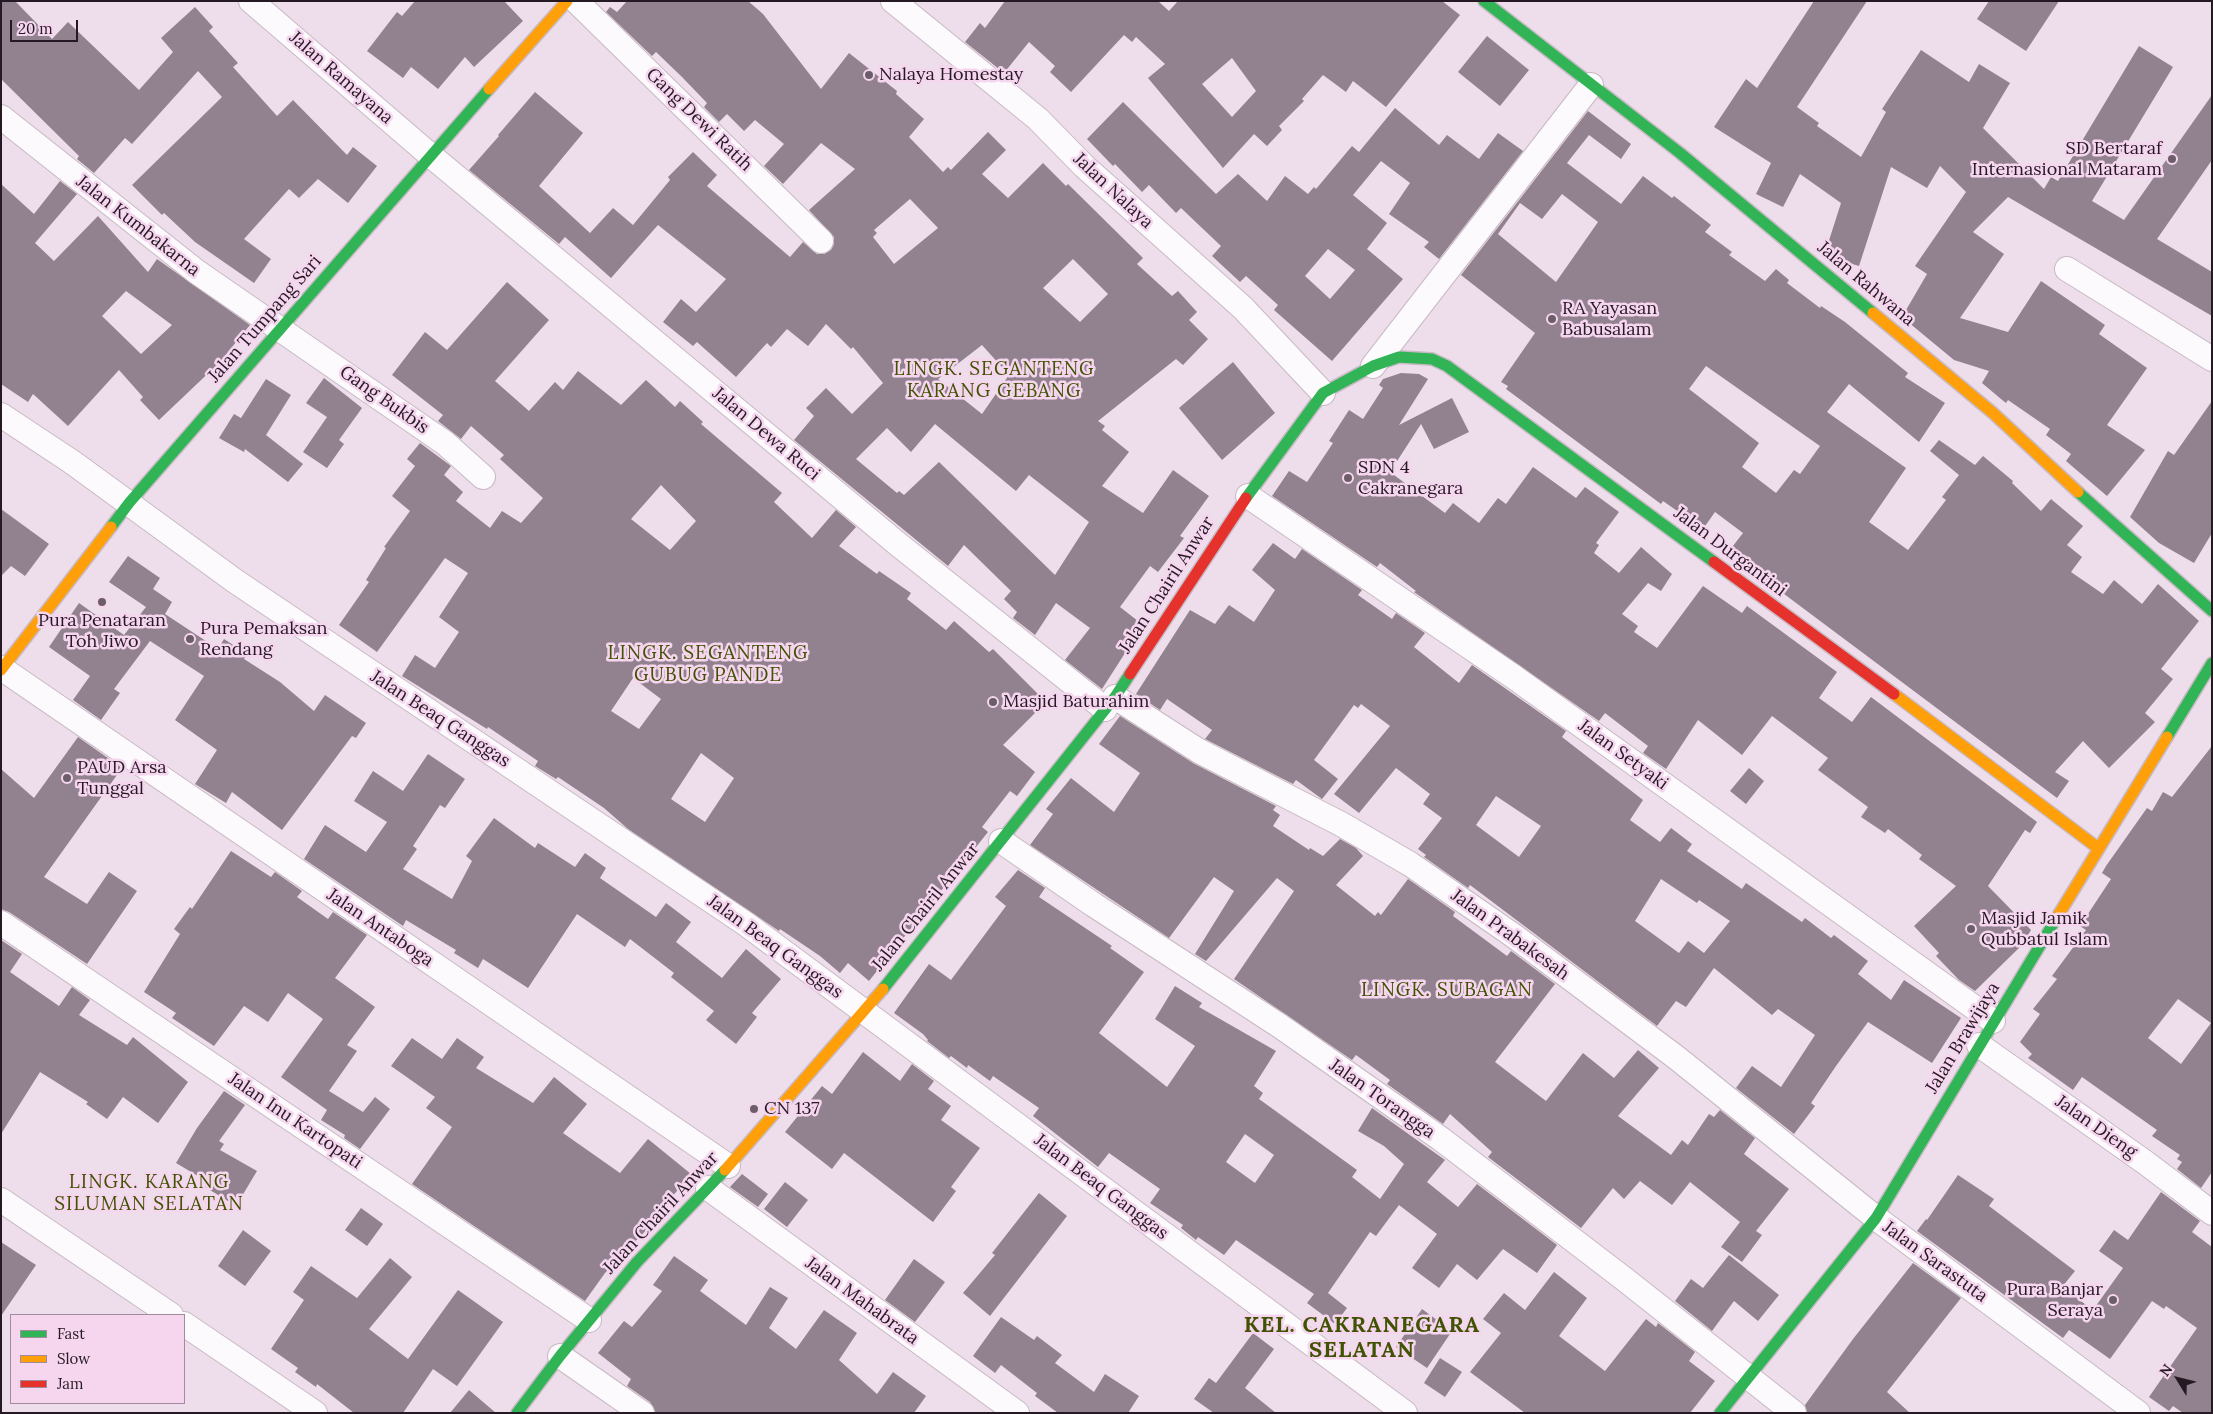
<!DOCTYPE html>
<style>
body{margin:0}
#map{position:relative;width:2213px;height:1414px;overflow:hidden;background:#eeddea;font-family:Lora,serif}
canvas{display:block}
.frame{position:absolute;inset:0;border:2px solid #251a23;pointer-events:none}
.legend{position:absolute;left:10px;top:1314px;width:175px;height:90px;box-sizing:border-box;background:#f5d6ee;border:1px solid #a28b9d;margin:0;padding:6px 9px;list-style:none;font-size:15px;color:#251a23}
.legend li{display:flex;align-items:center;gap:10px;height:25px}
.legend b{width:25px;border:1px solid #a28b9d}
.north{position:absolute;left:2153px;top:1354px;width:50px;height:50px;-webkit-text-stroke:4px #f5d6ee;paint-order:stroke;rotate:306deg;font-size:14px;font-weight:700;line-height:20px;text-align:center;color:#251a23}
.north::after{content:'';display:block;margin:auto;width:18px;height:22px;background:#251a23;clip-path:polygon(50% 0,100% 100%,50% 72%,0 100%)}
.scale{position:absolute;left:10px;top:20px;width:68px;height:22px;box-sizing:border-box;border:2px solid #251a23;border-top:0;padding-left:6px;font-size:15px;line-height:18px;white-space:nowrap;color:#251a23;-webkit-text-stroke:4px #f5d6ee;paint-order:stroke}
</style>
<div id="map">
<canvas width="2213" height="1414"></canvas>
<div class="frame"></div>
<ul class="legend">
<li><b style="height:6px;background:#30b455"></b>Fast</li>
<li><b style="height:6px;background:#ff9f0a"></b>Slow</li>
<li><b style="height:6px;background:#e5322d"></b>Jam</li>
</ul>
<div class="north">N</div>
<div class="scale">20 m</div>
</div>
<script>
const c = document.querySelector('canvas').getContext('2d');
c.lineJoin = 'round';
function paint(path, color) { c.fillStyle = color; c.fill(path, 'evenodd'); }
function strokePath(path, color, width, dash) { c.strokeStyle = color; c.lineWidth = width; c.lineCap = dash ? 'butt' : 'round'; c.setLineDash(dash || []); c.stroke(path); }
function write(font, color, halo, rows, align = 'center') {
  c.font = font + ' Lora,serif'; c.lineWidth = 5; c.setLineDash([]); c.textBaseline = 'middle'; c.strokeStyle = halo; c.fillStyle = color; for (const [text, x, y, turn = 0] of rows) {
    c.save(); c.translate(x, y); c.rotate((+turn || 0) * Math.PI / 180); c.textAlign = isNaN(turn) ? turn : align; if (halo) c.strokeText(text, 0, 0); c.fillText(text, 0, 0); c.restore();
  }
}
const building = new Path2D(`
 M1,1H15L52,39L68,22L139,90L173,52L161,38L195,7L213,27L209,31L238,63L233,67L277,116L293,100L347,155L353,147L377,166L348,203L318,179L299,198L289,189L244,239L271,259L254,283L195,242L164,213L162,215L132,185L222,97L198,71L132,144L125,138L94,173L77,159L79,156L1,79Z
 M415,1H504L523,21L474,67L465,57L438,89L411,67L403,78L367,51L397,12L402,16Z
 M627,1H748L763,14L821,89L849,53L897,91L896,94L924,119L909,137L943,172L948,167L951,170L988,132L1006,150L982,174L1008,198L1043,163L1066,186L1068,184L1143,258L1137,264L1172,296L1178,291L1197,312L1189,320L1208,339L1183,365L1176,359L1098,421L1105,426L1102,430L1129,452L1102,486L1143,513L1173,470L1209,496L1180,536L1184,538L1158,572L1150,566L1120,607L1143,625L1102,689L1065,660L1090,628L1056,603L1035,635L1013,618L1017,612L1004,599L1011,591L964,545L948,566L794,440L814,416L806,408L826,388L852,414L883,383L853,347L851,349L826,324L808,346L787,329L771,347L767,343L736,377L697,342L693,346L663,322L681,299L696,312L726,279L658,225L611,278L565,237L559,244L469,170L499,136L498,135L535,92L583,133L539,186L590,233L613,208L633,225L670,180L668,177L693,152L717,175L707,186L790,257L803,242L817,254H824L831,250L834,244V237L809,210L855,169L821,143L783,184L764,166L784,144L755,120L744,131L727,114L719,122L704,107L707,103L682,77L656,52L652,56L606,12L610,7L617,12ZM910,199L938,228L894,264L873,237L877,233L874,230ZM1073,259L1108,294L1080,322L1043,288ZM982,345L1009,375L982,414L938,379ZM935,424L1016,491L1029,475L1089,522L1055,575L939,462L904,495L899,491L897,493L856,459L887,428L911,452Z
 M1005,1H1158L1169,11L1178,1H1442L1460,15L1386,107L1353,81L1346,92L1323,75L1302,99L1304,101L1279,126L1282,130L1267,146L1254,134L1223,168L1148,78L1165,64L1136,37L1132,42L1124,35L1071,92L1050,72L1055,66L1029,42L1004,73L965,42L980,23L985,28ZM1232,58L1256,91L1232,117L1202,84Z
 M1814,1H1867L1797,107L1819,123L1817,126L1861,157L1886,112L1882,109L1921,50L1969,82L1979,64L2010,83L1983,128L2044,189L2051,177L2058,181L2139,46L2173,67L2092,201L2124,220L2212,95V160L2157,239L2212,272V316L2008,197L1973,232L2004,254L1960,318L2008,332L2041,281L2105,325L2099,334L2147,368L2107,425L2145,450L2107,496L2066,461L2071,454L2046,435L2050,429L2008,400L2006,403L2001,399L1982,383L1989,371L1954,360L1902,317L1927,274L1915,266L1966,192L1940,166L1927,188L1891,167L1859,266L1829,257L1825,253L1841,203L1800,174L1783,207L1756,194L1771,163L1714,127L1746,79L1757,88Z
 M1989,1H2059L2026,51L1977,19Z
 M1487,36L1529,70L1500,106L1458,72Z
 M1123,102L1216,194L1238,174L1267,201L1285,176L1308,194L1314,187L1316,189L1352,146L1359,152L1395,108L1439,145L1447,135L1479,159L1498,133L1523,151L1439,259L1424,247L1429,242L1389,214L1410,183L1381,161L1353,195L1387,223L1367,249L1403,279L1332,361L1274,310L1278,305L1246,276L1240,282L1212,256L1221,246L1181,208L1176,213L1149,185L1142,192L1115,164L1113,166L1087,139ZM1328,249L1355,270L1330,299L1305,276Z
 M1588,111L1631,144L1621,159L1589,135L1567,163L1621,204L1643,176L1672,198L1674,196L1711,225L1705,232L1732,252L1729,255L1765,281L1776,269L1789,280L1787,283L1820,308L1821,306L1845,322L1908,373L1905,377L1945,403L1919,442L1849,384L1827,412L1906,468L1869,522L1908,550L1946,500L1942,497L1959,475L1930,451L1939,440L1975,465L1983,456L2013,481L2012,483L2041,511L2051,499L2083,526L2067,545L2082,557L2071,572L2103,594L2114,580L2142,604L2158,584L2199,621L2161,669L2173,679L2145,713L2155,722L2109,768L2083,741L2055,772L2069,781L2057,798L1764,579L1765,577L1729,551L1743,533L1715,512L1703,529L1663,501L1661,504L1506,389L1508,386L1501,382L1535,333L1461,275ZM1562,194L1598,222L1556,282L1498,234L1520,203L1542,219ZM1706,366L1820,446L1800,474L1794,470L1776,493L1742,467L1759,443L1689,389Z
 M60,181L77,194L35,243L54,261L98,216L148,272L157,259L250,325L219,363L159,420L140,400L143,397L119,370L68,426L33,394L28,402L1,384V184L34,214ZM126,291L172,325L141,354L102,316Z
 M507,282L549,320L495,381L529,411L555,382L563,390L578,371L621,405L646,380L675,407L680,401L703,422L701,424L782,493L774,502L812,538L836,510L856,527L839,546L877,574L879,571L911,593L907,599L946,630L954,621L989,652L993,649L1046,702L1003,745L1035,772L1017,796L1010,791L982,827L988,832L869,981L848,963L840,973L820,956L780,929L779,931L628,829L604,808L558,777L556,779L535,766L538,761L488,727L487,729L402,676L415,655L435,668L459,632L439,617L468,573L445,558L377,652L339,625L369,582L366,580L386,548L384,547L410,511L392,496L415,466L407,459L420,443L451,466L444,475L463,492L456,501L490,528L502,511L521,523L543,498L500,459L504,455L471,426L461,439L438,421L443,415L392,375L425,332L447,350ZM661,485L696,521L670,550L631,519ZM633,678L661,699L639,729L611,711ZM701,753L734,778L705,822L671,799Z
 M1233,362L1275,413L1222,460L1179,408Z
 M1401,373L1419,374L1428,379L1399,425L1452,398L1469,432L1434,449L1421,424L1390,472L1445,513L1453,503L1479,523L1498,498L1506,504L1533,467L1576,498L1585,487L1619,512L1596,543L1599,545L1594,553L1619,573L1641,547L1672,574L1661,591L1648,583L1622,614L1638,626L1634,632L1657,648L1703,586L1742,613L1747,606L1837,672L1819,698L1852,722L1871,697L2037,822L2030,833L2025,830L1988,886L2031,930L2022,945L1975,991L1959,980L1936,956L1939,953L1914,926L1956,886L1919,859L1922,855L1888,829L1885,833L1861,817L1868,807L1818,770L1828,758L1772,716L1742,755L1698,720L1666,769L1643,753L1648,746L1605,713L1599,721L1414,592L1416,591L1380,563L1377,567L1272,496L1289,471L1307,482L1333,443L1329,441L1349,410L1363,419L1383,388L1379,385L1383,379Z
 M324,378L362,408L339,440L344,444L327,468L303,452L327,417L306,403Z
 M266,379L291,395L266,435L303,464L288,482L245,449L244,452L219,438L234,414L241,418Z
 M2212,401V533L2194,563L2159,543L2130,517L2168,451L2174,455Z
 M1,509L49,544L25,576L11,566L1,576Z
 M1273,543L1295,559L1302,549L1362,590L1358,595L1392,619L1396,613L1425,633L1414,647L1459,683L1472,665L1566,731L1562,737L1643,800L1630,820L1660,842L1671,828L1692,844L1687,851L1742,889L1746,883L1802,922L1805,918L1831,938L1834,935L1868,961L1858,974L1891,1000L1904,980L1961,1018L1932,1063L1868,1022L1836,1066L1811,1103L1815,1106L1794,1134L1736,1088L1752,1066L1781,1087L1815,1035L1778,1009L1772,1015L1714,968L1686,1007L1676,1001L1657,1026L1470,885L1468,888L1424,857L1426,855L1418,849L1442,818L1423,804L1430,794L1396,768L1359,813L1334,794L1390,726L1361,704L1358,708L1354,705L1314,760L1338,779L1322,799L1296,780L1293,784L1205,739L1212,730L1167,699L1160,710L1136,694L1190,610L1215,624L1229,605L1254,622L1275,590L1252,570ZM1496,796L1541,826L1519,857L1476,825ZM1661,879L1697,903L1699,900L1730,921L1704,953L1688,941L1679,953L1635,921Z
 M128,556L160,578L153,589L172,602L165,614L218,649L224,639L247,654L244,659L280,682L314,711L325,695L366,723L356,738L352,736L282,830L232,792L226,803L195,784L217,750L175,720L204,676L150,641L114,689L120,693L101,720L73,700L90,676L49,647L79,603L124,635L146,607L109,582Z
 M1120,716L1193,763L1276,806L1273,810L1280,815L1273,826L1309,850L1310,848L1323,856L1340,839L1356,848L1363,856L1336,885L1375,916L1378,912L1381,915L1408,879L1455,912L1453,916L1507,956L1511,951L1555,984L1495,1062L1546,1101L1583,1053L1614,1078L1638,1050L1659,1068L1618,1116L1671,1155L1682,1140L1688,1145L1709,1114L1714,1117L1720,1110L1755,1138L1744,1154L1789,1189L1756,1231L1762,1235L1742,1262L1721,1247L1740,1222L1690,1182L1672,1205L1640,1181L1624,1199L1613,1188L1581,1228L1488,1157L1492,1152L1450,1114L1443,1124L1387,1084L1390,1080L1356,1055L1352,1060L1234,979L1294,891L1277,878L1206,961L1195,954L1234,891L1214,877L1169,938L1030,845L1053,814L1046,809L1071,778L1114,812L1140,773L1099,744Z
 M78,737L122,768L44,877L87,904L109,872L137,891L87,964L9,912L1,909V769L34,798Z
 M2212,746V1172L2201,1188L2177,1169L2182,1162L2177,1159L2180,1155L2152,1136L2157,1130L2082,1077L2073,1090L2028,1058L2032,1054L2020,1042L2040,1014L2033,1009L2057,979L2052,976L2086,930L2080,926L2111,879L2102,873L2106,866L2147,808L2152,811L2163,792L2172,797ZM2178,999L2211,1023L2181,1064L2148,1038Z
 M428,754L465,779L445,808L440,805L413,846L417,849L403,869L452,899L472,861L466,856L494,818L535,848L538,843L575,867L585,853L606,868L600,878L656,917L666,903L691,922L676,942L722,978L746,949L781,979L752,1013L757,1017L736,1044L706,1020L714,1011L671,977L674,973L630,939L625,947L577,914L528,988L483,959L478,968L454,953L456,950L406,920L403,926L304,859L325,825L366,852L387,822L354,801L373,771L403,791Z
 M1749,768L1764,781L1746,804L1730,791Z
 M231,851L271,877L275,872L302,891L297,897L328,919L333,912L367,935L335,978L375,1007L347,1045L357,1051L329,1091L363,1112L375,1097L390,1109L360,1149L344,1138L345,1135L321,1120L327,1110L281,1077L323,1019L288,993L268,1022L244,1006L214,1046L172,1018L176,1013L144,992L180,934L174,929L190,907L192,909Z
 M1018,870L1045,888L1039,897L1112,946L1110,948L1144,972L1099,1033L1167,1087L1195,1046L1155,1019L1175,986L1202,1003L1199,1007L1276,1051L1254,1086L1263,1093L1259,1099L1357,1170L1352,1177L1380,1199L1404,1164L1384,1146L1358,1131L1372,1108L1445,1160L1427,1182L1458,1207L1477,1184L1557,1245L1537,1273L1503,1249L1477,1280L1457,1264L1439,1288L1412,1268L1437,1234L1399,1205L1376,1236L1370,1232L1328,1293L1347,1308L1335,1324L1307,1303L1314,1294L1236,1240L1224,1255L1198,1237L1196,1240L1181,1228L1183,1225L1150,1203L1160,1189L1109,1153L1098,1167L1033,1116L1039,1108L993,1076L990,1081L968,1065L967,1068L951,1056L949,1058L927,1041L928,1040L923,1034L894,1013L929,964L951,980L1006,906L995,897ZM1245,1134L1274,1155L1255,1183L1226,1162Z
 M1,940L22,954L10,972L59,1006L72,987L90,1000L79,1015L127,1045L133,1037L188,1082L158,1123L123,1097L107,1119L86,1104L88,1102L40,1072L1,1134Z
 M412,1038L442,1059L457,1038L484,1057L476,1068L533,1103L554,1077L587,1104L563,1133L620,1173L648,1139L691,1174L652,1221L654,1222L605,1273L585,1301L412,1184L452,1127L426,1108L435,1097L391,1066Z
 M863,1052L900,1081L912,1064L934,1081L928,1089L951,1106L941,1120L980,1148L951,1187L956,1191L933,1222L844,1153L832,1169L785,1132L822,1086L832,1094Z
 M224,1091L245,1105L219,1141L224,1144L220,1150L257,1171L236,1206L205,1187L208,1182L176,1163L197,1128Z
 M742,1174L768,1194L758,1207L730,1187Z
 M1958,1175L1994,1199L1989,1206L2075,1271L2062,1287L2093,1310L2123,1268L2099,1251L2114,1230L2128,1240L2161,1192L2200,1221L2192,1232L2212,1247V1413H2183L2173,1406L2169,1411L2149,1397L2197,1328L2166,1306L2164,1309L2152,1301L2110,1359L2069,1330L2063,1338L1917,1231L1926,1219L1927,1220Z
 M785,1182L808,1200L787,1227L764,1209Z
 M1039,1193L1067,1216L990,1316L963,1293L995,1255L992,1253Z
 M361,1208L383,1224L367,1246L345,1230Z
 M243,1230L271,1251L245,1286L218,1266Z
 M1,1242L36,1265L1,1316Z
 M1729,1255L1779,1295L1758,1321L1734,1301L1712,1331L1675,1301L1691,1279L1703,1288Z
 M674,1256L708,1280L700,1291L746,1325L770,1287L788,1298L769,1328L796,1349L824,1310L857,1333L839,1360L877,1394L893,1372L926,1396L914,1413H656L650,1402L627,1386L631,1379L598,1353L624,1321L632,1327L662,1291L653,1285Z
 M390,1258L412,1277L369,1329L408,1359L458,1290L503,1322L457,1386L433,1369L403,1413H354L317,1384L316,1387L295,1372L298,1368L271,1349L304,1300L293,1292L311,1266L357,1298Z
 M914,1259L945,1282L915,1322L885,1300Z
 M1913,1263L1961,1298L1887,1392L1910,1413H1807L1805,1405L1853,1339Z
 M1554,1272L1587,1298L1559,1336L1605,1371L1646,1319L1656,1327L1658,1323L1695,1352L1689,1361L1715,1381L1690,1413H1525L1470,1372L1501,1333L1483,1319L1504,1293L1525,1310Z
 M1422,1309L1452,1331L1427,1368L1396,1347Z
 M1001,1317L1034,1340L1037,1336L1062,1355L1055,1363L1094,1392L1105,1374L1139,1396L1128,1413H1058L1035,1396L1037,1393L1001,1365L995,1373L973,1356Z
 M1253,1333L1274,1349L1245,1388L1276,1413H1214L1194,1399L1209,1378L1216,1383Z
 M1440,1358L1462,1372L1445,1397L1424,1383Z
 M469,1390L496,1413H450Z`);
const street = new Path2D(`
 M251,1L430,155L899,545L1105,709
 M576,1L821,241
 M893,1L1038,119L1084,166L1243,308L1323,393
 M1,117L197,272L445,443L483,477
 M2067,269L2212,359
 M1373,366L1591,85
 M1,415L72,462L235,581L746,924L1405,1413
 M1248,496L1514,677L1993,1021
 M1,668L728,1166
 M1115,697L1199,751L1341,824L1410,864L1514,936L1677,1058L1876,1218L2138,1413
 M1001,841L1094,905L1280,1026L1441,1139L1623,1278L1794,1413
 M1,923L589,1320
 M1979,1045L2146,1163L2212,1213
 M708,1188L1017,1413
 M1,1200L171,1315
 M184,1324L315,1413
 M560,1356L642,1413`);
const fast = new Path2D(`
 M1484,1L1680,153L1873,313
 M2078,492L2212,611
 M1246,498L1323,393L1373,366L1399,357L1432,359L1447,366L1714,562
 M111,527L129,503L489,89
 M2167,737L2212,663
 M883,989L1115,697L1130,674
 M517,1413L560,1356L637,1262L725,1170
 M1720,1413L1876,1218L2059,914`);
const slow = new Path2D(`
 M489,89L567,1
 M1873,313L1993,413L2078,492
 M1,670L111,527
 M1894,694L2098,848
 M2059,914L2167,737
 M725,1170L883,989`);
const jam = new Path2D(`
 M1714,562L1894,694
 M1130,674L1246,498`);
const markers = [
 [869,75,5,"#6b5e69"],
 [2172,159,5,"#6b5e69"],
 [1552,319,5,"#6b5e69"],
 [1348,478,5,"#6b5e69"],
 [102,602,5,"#6b5e69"],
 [190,639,5,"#6b5e69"],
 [993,702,5,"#6b5e69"],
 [67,778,5,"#6b5e69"],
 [1971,929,5,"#6b5e69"],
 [754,1109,5,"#6b5e69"],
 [2113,1300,5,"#6b5e69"]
];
const poiNames = [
 ["Nalaya Homestay",879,75],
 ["SD Bertaraf",2162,149,"right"],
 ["Internasional Mataram",2162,170,"right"],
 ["RA Yayasan",1562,309],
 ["Babusalam",1562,330],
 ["SDN 4",1358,468],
 ["Cakranegara",1358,489],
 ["Pura Penataran",102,621,"center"],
 ["Toh Jiwo",102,642,"center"],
 ["Pura Pemaksan",200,629],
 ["Rendang",200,650],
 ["Masjid Baturahim",1003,702],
 ["PAUD Arsa",77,768],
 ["Tunggal",77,789],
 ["Masjid Jamik",1981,919],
 ["Qubbatul Islam",1981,940],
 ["CN 137",764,1109],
 ["Pura Banjar",2103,1290,"right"],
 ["Seraya",2103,1311,"right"]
];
const streetNames = [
 ["Jalan Ramayana",341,78,41],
 ["Gang Dewi Ratih",699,120,44],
 ["Jalan Nalaya",1113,191,43],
 ["Jalan Kumbakarna",138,226,38],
 ["Jalan Rahwana",1866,284,40],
 ["Jalan Tumpang Sari",265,319,-49],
 ["Gang Bukbis",384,400,35],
 ["Jalan Dewa Ruci",766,434,40],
 ["Jalan Durgantini",1730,552,37],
 ["Jalan Chairil Anwar",1167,585,-57],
 ["Jalan Beaq Ganggas",440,719,33],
 ["Jalan Setyaki",1623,755,36],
 ["Jalan Chairil Anwar",926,907,-51],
 ["Jalan Antaboga",380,928,34],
 ["Jalan Prabakesah",1510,935,36],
 ["Jalan Beaq Ganggas",775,947,36],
 ["Jalan Brawijaya",1963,1038,-59],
 ["Jalan Torangga",1382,1099,35],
 ["Jalan Inu Kartopati",295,1121,34],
 ["Jalan Dieng",2096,1127,35],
 ["Jalan Beaq Ganggas",1101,1187,37],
 ["Jalan Chairil Anwar",661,1213,-47],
 ["Jalan Sarastuta",1935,1262,36],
 ["Jalan Mahabrata",862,1301,36]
];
const neighbourhoodNames = [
 ["LINGK. SEGANTENG",994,370],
 ["KARANG GEBANG",994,392],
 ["LINGK. SEGANTENG",708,654],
 ["GUBUG PANDE",708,676],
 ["LINGK. SUBAGAN",1447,991],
 ["LINGK. KARANG",149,1183],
 ["SILUMAN SELATAN",149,1205]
];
const districtNames = [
 ["KEL. CAKRANEGARA",1362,1326],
 ["SELATAN",1362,1351]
];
paint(building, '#92818f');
strokePath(street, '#c7bac4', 26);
strokePath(fast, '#c7bac4', 14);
strokePath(slow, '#c7bac4', 14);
strokePath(jam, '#c7bac4', 14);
strokePath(street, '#fcfafc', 24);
strokePath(fast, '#30b455', 11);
strokePath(slow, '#ff9f0a', 11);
strokePath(jam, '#e5322d', 11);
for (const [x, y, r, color] of markers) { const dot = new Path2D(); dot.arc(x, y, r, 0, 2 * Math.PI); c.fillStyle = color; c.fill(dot); strokePath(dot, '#f5d6ee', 2); }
write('18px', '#251a23', '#f5d6ee', poiNames, 'left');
write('18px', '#251a23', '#f5d6ee', streetNames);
c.letterSpacing = '1px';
write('19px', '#405302', '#f5d6ee', neighbourhoodNames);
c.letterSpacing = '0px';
c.letterSpacing = '1px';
write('bold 22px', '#405302', '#f5d6ee', districtNames);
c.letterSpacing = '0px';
</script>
